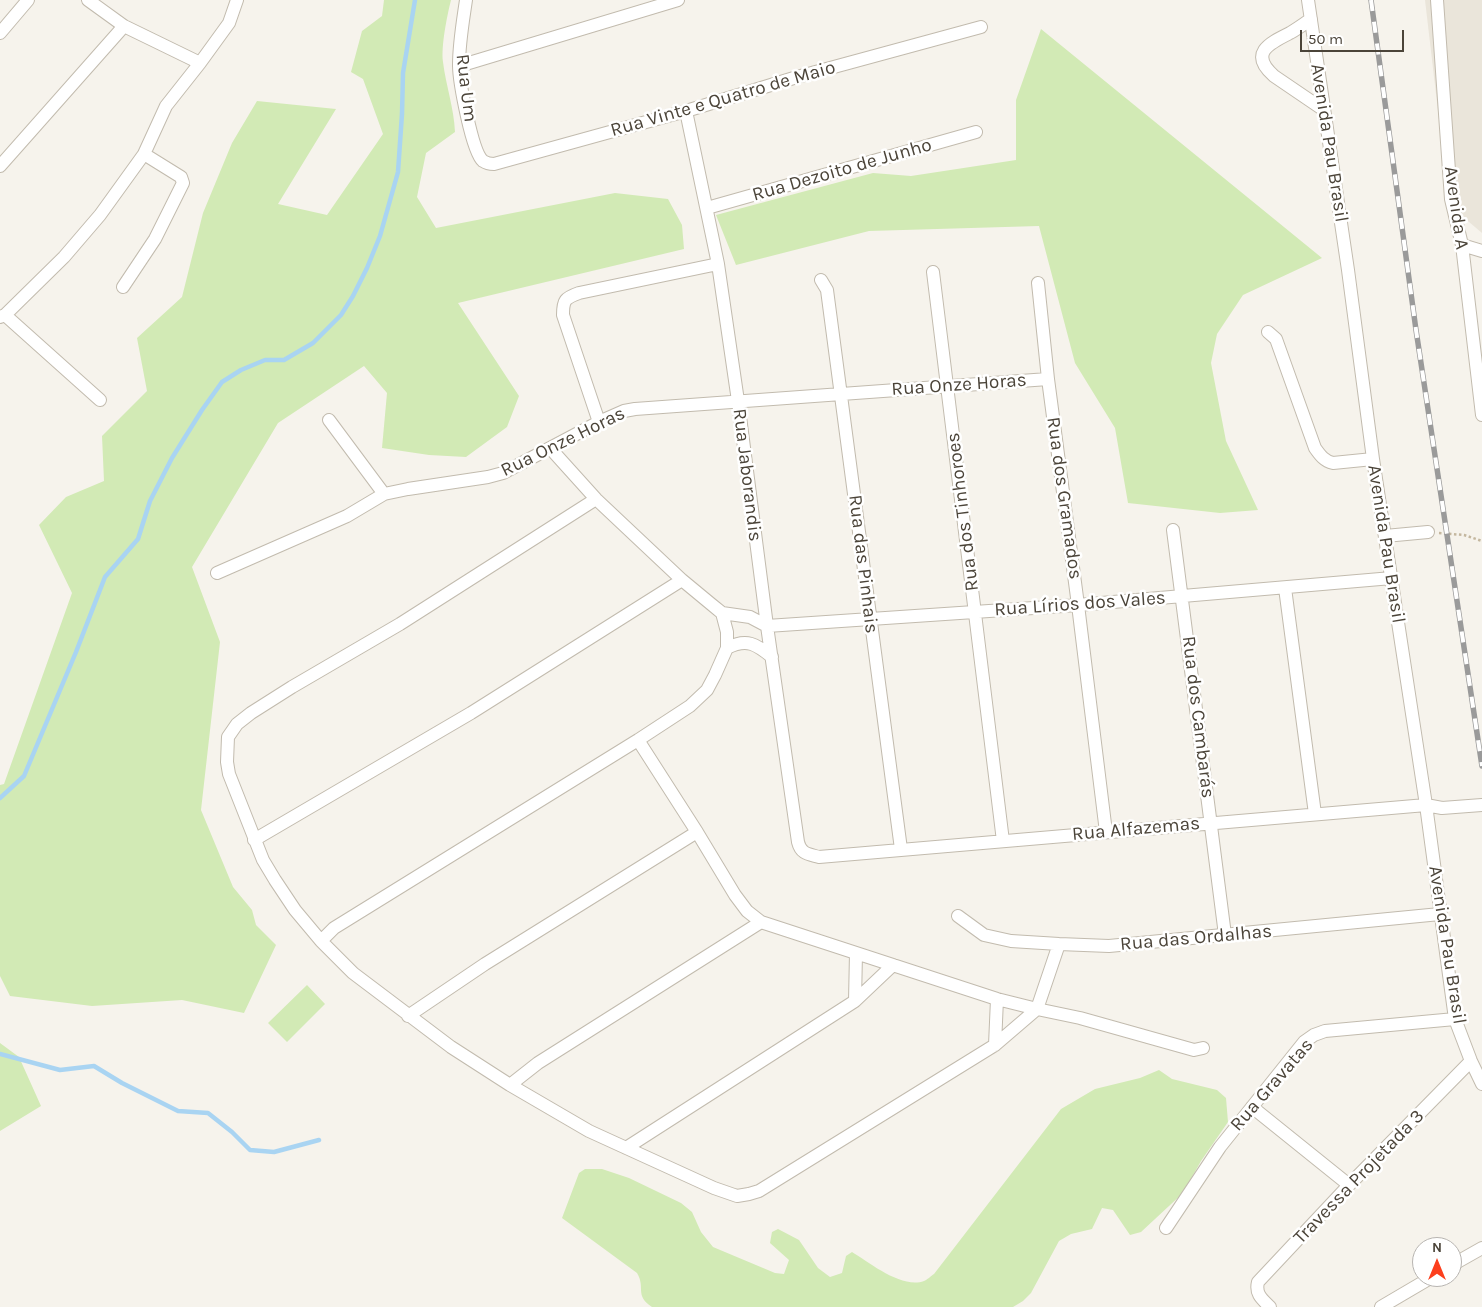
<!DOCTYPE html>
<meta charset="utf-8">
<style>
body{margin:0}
#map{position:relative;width:1482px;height:1307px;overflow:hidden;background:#f6f3ec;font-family:Karla,sans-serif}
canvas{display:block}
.north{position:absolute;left:1412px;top:1237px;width:50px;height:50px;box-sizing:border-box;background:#fff;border:1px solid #b7b4b0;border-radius:50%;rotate:0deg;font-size:14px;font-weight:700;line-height:20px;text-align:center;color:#4b4439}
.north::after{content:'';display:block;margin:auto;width:18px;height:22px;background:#fc3f1d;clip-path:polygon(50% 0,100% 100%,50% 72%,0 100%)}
.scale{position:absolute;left:1300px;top:30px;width:104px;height:22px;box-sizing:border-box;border:2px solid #4b4439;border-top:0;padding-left:6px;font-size:15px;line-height:18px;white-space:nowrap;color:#4b4439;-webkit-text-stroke:4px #fff;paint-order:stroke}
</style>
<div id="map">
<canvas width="1482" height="1307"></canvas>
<div class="north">N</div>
<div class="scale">50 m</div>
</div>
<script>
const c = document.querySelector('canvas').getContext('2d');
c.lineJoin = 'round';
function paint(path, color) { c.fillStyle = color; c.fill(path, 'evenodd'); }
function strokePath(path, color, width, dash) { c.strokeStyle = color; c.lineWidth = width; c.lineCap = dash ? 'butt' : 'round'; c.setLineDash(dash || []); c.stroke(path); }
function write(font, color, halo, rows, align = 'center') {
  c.font = font + ' Karla,sans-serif'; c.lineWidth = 5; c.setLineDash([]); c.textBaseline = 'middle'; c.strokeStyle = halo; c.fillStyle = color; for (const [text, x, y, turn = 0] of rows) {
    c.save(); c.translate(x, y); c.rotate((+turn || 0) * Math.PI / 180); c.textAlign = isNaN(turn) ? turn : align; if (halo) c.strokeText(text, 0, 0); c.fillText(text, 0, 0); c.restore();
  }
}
const residential = new Path2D(`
 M1425,0H1482V233L1449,205Z`);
const green = new Path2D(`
 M384,0H451C447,16 441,46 443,62C446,86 454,108 455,132L426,153L417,197L436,228L615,193L668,199L682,225L684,249L458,303L519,396L507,427L466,457L429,455L382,448L387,393L364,366L278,423L192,567L220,642L201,810L233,887L252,910L256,925L276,945L244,1013L182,1000L92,1006L10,996L0,976V785L4,784L72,593L39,525L66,497L104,481L102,436L147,391L137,338L182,297L203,213L232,143L257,101L336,109L278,204L327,215L383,134L363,79L351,72L362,31L382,16Z
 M1041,29L1322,258L1243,295L1217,334L1211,363L1226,441L1258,510L1220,513L1128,503L1115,428L1075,363L1039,226L869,231L736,265L716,215L873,173L911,176L1016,160V100Z
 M307,985L325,1004L287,1042L268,1023Z
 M0,1043L19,1057L41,1106L0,1131Z
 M1159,1070L1172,1079L1217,1090L1226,1098L1228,1122L1201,1161L1183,1193L1141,1232L1130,1235L1113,1210L1102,1208L1092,1229L1071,1234L1059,1241L1031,1293L1023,1301L1013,1307H652C634,1295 646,1288 637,1273L562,1218L579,1173L585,1169H602L629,1178L681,1203L692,1212L701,1232L713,1247L775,1273L784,1274L789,1260L770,1243L772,1232L778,1229L799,1240L818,1268L830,1277L842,1273L846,1256L852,1252C870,1263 902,1289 924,1281C927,1280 931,1276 934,1274L1061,1109L1095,1089L1140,1078Z`);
const stream = new Path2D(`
 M0,798L24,776L76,652L105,577L138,539L150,501L172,458L202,410L222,382L241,370L265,360H284L313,343L341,315L353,296L367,268L380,236L398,172L402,114L403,73L415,0
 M0,1054L60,1070L94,1066L122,1083L178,1111L208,1113L232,1132L250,1150L274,1152L319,1140`);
const path = new Path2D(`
 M1439,533L1464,535L1482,541`);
const minor = new Path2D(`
 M88,0L124,26L200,63
 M466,0C463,21 459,43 459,65C459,81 472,152 483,161C486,163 491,164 494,164L686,111L797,77L981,27
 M1308,0L1348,270L1373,459L1426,805L1455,1019L1471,1061L1482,1084
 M1437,0L1451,199L1462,245L1482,415
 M1311,19C1304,24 1297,29 1290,33C1270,43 1248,53 1274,76L1324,110
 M0,33L28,0
 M459,66L678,0
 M686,111L718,264L738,401L767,626L798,842C801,854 808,854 819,857L1426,805L1442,808L1482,805
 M0,166L124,26
 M707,208L976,132
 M1462,245L1482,251
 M933,272L1003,841
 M821,280L827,290L901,849
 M1038,283L1048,379L1078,605L1106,832
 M123,287L155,239L183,183L181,177L144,154
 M5,315L64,257L100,215L144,154L166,106L200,63L229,23L237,0
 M0,317L5,315L100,400
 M1268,332L1276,339L1315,448C1320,455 1324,461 1333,463L1373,459
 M329,420L384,494
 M599,422L563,315C563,300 565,298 579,293L718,264
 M550,448L596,499L682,580L711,604L722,613L750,617L767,626
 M596,499L400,624L292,687L251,713L237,724L228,737L227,762L229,774L263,860L275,880L295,910L321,941L353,973L451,1047L510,1085L589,1131L714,1188L737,1196L749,1194L759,1191L995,1045L1037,1009L1059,944
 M1173,530L1225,935
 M1385,536L1428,532
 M217,573L347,516L384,494L408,489L488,477L503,473L599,422L624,411L635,409L1048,379
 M1285,588L1315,814
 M767,626L1078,605L1392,578
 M727,648C747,638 756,644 772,657
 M638,740L697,832L735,895L747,911L761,922L997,999L1037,1009L1080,1018L1194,1050L1203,1048
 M254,840L471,713L682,580
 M958,916L984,935L1011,941L1059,944L1109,946L1440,914
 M321,941L334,928L638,740L690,706L707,690L715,675L727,648V632L722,613
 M855,1001L856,953
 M408,1016L485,964L697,832
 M995,1045L997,999
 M510,1085L538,1063L761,922
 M1252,1107L1349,1185
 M626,1148L855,1001L893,965
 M1166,1228L1220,1147L1304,1042L1314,1035L1325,1031L1455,1019
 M1452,1265L1482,1248
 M1270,1307C1262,1299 1255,1294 1258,1282L1349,1185L1471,1061
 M1381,1307L1432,1277`);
const rail = new Path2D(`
 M1371,0L1416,330L1482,766`);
const streetNames = [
 ["Rua Um",466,88,83],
 ["Rua Vinte e Quatro de Maio",723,99,-16],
 ["Avenida Pau Brasil",1329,143,81],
 ["Rua Dezoito de Junho",842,170,-16],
 ["Avenida A",1456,208,82],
 ["Rua Onze Horas",959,385,-4],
 ["Rua Onze Horas",563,442,-26],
 ["Rua Jaborandis",747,475,83],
 ["Rua dos Gramados",1064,498,82],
 ["Rua dos Tinhoroes",963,512,-97],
 ["Avenida Pau Brasil",1386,544,81],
 ["Rua das Pinhais",863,564,83],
 ["Rua Lírios dos Vales",1080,604,-4],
 ["Rua dos Cambarás",1198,717,83],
 ["Rua Alfazemas",1136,829,-5],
 ["Rua das Ordalhas",1196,938,-5],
 ["Avenida Pau Brasil",1447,945,81],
 ["Rua Gravatas",1272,1085,-49],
 ["Travessa Projetada 3",1359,1177,-46]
];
paint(residential, '#eae5da');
paint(green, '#d2eab5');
strokePath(stream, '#a9d4f2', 4.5);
strokePath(minor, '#c2bbae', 14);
strokePath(path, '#c4b79f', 2.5, [2.5, 2.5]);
strokePath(minor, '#fff', 12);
strokePath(rail, '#9a9a9a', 5.5);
strokePath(rail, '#fff', 4, [11]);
write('19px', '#4b4439', '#fff', streetNames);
</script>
